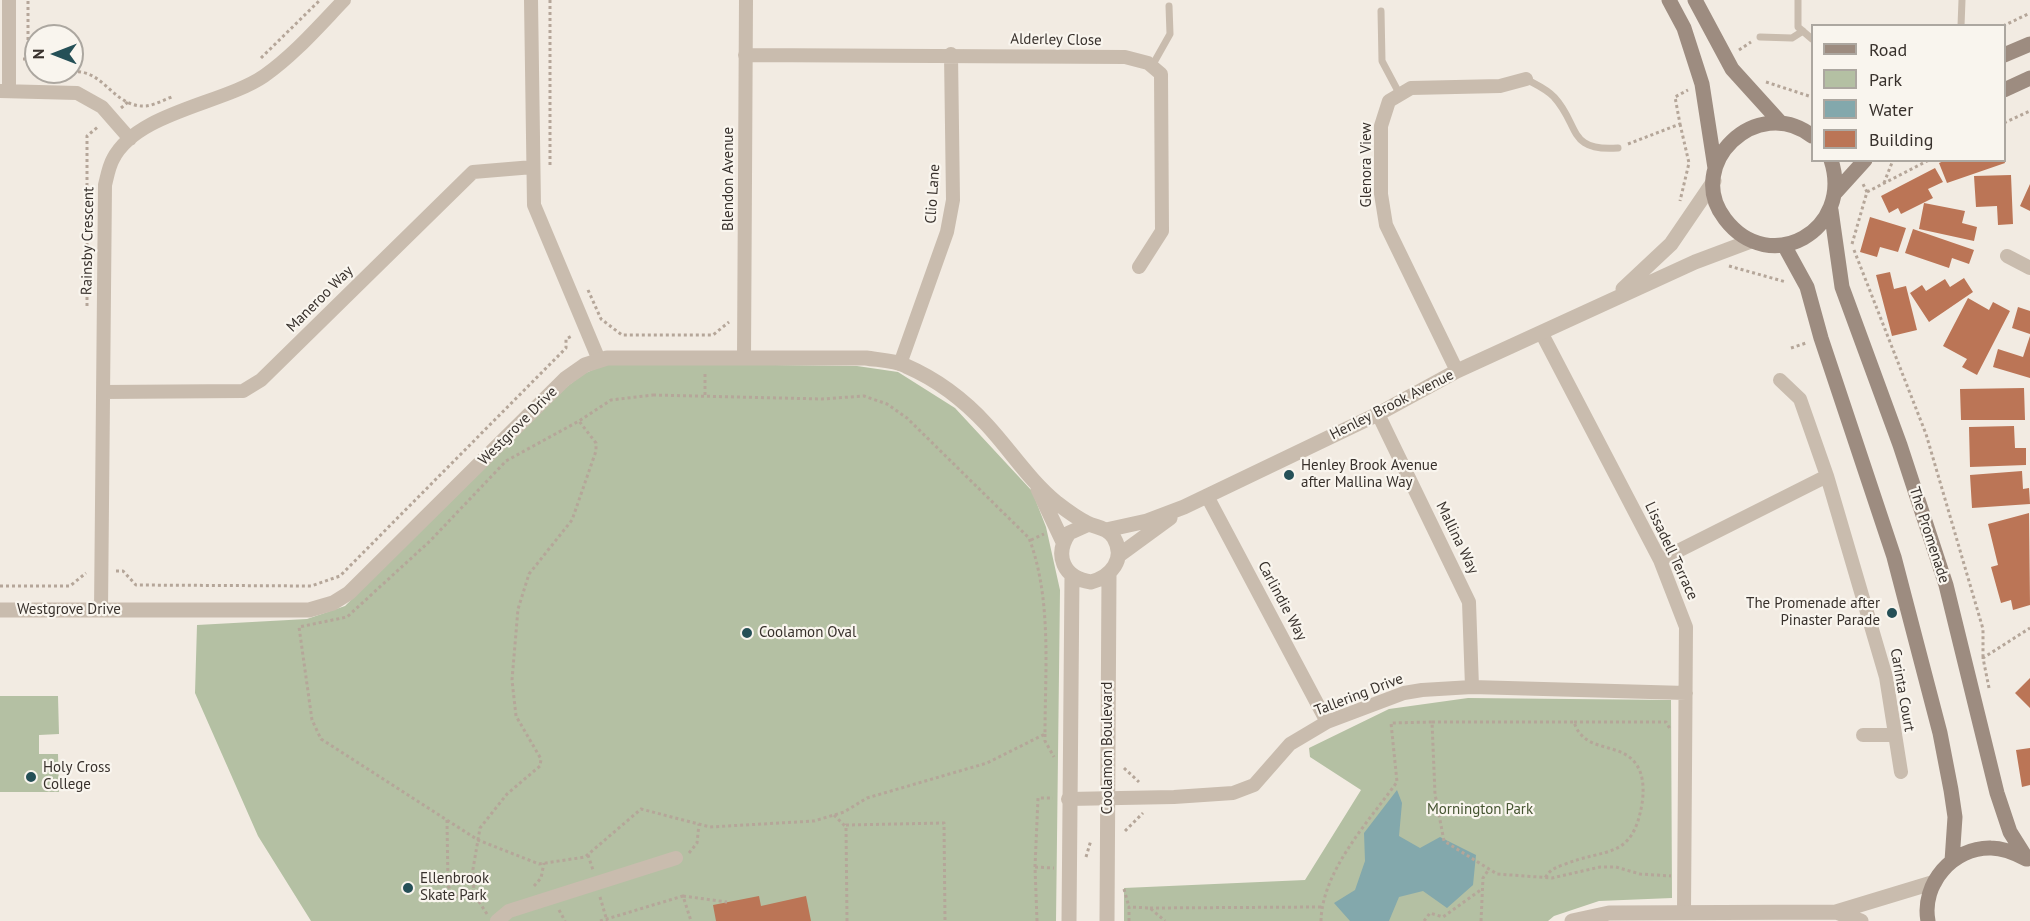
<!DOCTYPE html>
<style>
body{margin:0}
#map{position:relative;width:2030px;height:921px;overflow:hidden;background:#f2ebe2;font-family:"PT Sans",sans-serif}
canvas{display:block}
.legend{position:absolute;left:1811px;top:24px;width:195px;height:138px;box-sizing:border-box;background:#f9f5ee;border:2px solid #aca7a0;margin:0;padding:8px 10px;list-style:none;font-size:18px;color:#38312c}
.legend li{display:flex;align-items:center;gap:12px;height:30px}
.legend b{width:30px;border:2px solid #aca7a0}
.north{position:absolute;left:24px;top:24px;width:60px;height:60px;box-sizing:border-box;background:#f9f5ee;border:2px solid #aca7a0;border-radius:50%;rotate:270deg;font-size:16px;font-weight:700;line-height:24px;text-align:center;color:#38312c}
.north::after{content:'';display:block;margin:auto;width:21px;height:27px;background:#255057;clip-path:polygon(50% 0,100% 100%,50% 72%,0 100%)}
</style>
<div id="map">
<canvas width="2030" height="921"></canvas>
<ul class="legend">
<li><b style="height:8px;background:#9d8c80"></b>Road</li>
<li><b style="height:16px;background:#b4c0a3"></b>Park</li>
<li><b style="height:16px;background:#83a8ac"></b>Water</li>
<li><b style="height:16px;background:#bb7556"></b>Building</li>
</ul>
<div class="north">N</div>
</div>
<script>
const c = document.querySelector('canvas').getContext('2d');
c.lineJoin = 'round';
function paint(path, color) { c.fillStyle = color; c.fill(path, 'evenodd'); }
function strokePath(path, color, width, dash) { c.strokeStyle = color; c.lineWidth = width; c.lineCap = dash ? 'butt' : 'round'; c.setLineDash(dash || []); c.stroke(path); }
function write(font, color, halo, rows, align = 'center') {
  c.font = font + ' "PT Sans",sans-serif'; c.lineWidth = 4.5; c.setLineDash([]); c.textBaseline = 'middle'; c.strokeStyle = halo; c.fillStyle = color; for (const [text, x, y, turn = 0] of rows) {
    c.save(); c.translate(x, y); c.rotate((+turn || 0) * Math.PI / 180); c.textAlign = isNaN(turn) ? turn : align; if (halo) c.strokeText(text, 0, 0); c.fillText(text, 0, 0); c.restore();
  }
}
const green = new Path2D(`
 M609,363L857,366L898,372L955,408L1032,491L1046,527L1060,590L1056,921H311L258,836L195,693L197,625L307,619L345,606L564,389L583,374Z
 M0,696H58L59,734L39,735V754H58L59,792H0Z
 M1468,698L1671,700L1672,898L1599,901L1554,916L1548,921H1124V888L1305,880L1361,790L1310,757L1309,748L1389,709Z`);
const water = new Path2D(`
 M1397,790L1402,803L1399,836L1420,848L1440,837L1476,855L1473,885L1447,908L1423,891L1399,897L1389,921H1350L1334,903L1355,890L1365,861L1364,833Z`);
const building = new Path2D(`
 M1946,160H2004L2005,163L1947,183L1939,163Z
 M1935,168L1943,182L1928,189L1933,198L1901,214L1898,208L1889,213L1881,196Z
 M2011,175L2013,224L1998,225L1997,206L1976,207L1974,176Z
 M2030,184V211L2020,206Z
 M1924,203L1965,211L1962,223L1977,227L1974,241L1919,229Z
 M1870,217L1906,228L1898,252L1880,247L1877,257L1860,252Z
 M1913,229L1974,250L1969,264L1952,258L1949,268L1905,253Z
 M1890,272L1894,289L1906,286L1917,330L1892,336L1876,275Z
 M1964,278L1973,292L1929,322L1910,293L1922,285L1926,291L1945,279L1950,287Z
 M1968,298L1989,310L1993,302L2010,311L1977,375L1962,367L1967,359L1943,346Z
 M2018,307L2030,311V334L2012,328Z
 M2030,336V378L1993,367L1998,349L2023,357Z
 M2024,388L2025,420H1961L1960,389Z
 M2014,426L2015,448H2026V465L1970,467L1969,427Z
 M2022,471L2023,489L2029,488L2030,504L1972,508L1970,475Z
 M2029,513L2030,605L2013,610L2011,600L2001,603L1991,567L1998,565L1988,524Z
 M2030,678V708L2015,693Z
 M2030,748V785L2022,787L2016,750Z
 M759,896L761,906L806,896L811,921H716L713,905Z`);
const path = new Path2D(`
 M550,0V166
 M2003,26L2030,13
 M1739,50L1751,42
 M261,58L320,0
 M23,59H28V0
 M28,59L36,66
 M43,72L46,74L71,72
 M72,72C104,68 113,108 146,106C155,105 166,99 174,96
 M1766,82L1812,97
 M121,108L128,102
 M2004,123L2030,111
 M1680,124L1689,163L1680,201
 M1628,144L1680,124L1675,97L1688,90
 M1884,183L1893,160
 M1867,192L1929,160
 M1852,244L1867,192L1863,184
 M1854,250L1926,434L1983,629V658
 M1729,266L1786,282
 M588,290L601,319L622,335H713L729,322
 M87,306V136L99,126
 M1791,348L1806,343
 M705,374V396
 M653,395L822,399L864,396L887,404L907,418L1029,538C1052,599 1045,670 1045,734L987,763L867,798L844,812L814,821L710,827L641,809L585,857L539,864L478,840L321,739L312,720L299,627L347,617L430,541L506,461L579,421L611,400Z
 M1031,540L1044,534
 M116,571H123L136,585L311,586L340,576L566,348V339L572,336
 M0,586H70L86,573
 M1989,688L1983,658L2030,628
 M1432,722H1574C1584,754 1620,741 1636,764C1644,775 1644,791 1642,804C1632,861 1606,847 1563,865C1554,868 1550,870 1545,878
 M1574,722H1666L1670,729
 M1045,734V741L1054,757
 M1124,768L1139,782
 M834,815L846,827
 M447,820L448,886L455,896L476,898
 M1125,831L1143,813
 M689,853L697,843L699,824
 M588,855L593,870
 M1086,857L1091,840
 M1035,867L1054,868
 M534,886L541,878L544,863
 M1124,889L1129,907
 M683,896L727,902
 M600,897L607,921
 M1150,908L1321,907
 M559,910L565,921
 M487,914L474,894L473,869L480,828L507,794L540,766L541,759L516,716L512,680L518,609L529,574L572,520L596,451V443L579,421
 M600,921L683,896L691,921
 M847,921L846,825L944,823L945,921
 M1037,921L1035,867L1038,798H1053
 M1129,921V907L1150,908L1165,921
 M1321,921C1322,871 1369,821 1397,782L1391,723L1432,722L1435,794L1444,841L1497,874L1552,878L1600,867H1616L1640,874L1671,876
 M1424,921L1430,913L1443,917L1482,889
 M1481,921L1483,878L1489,869`);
const service = new Path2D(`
 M1798,0V27L1812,39
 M1381,11L1382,61L1399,93
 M1961,26L1962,0
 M1760,37L1792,38L1803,31
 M1152,66L1170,34L1169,6
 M1526,79C1535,84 1547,89 1554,97C1580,125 1567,152 1618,148`);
const minor = new Path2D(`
 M9,0V91
 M531,0L534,205L599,360
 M745,55L1125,57L1148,63L1161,74L1162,231L1139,267
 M0,91L77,93L102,107L130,139
 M2007,256L2030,268
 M1542,334L1660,560L1686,627L1684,911
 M744,358L746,0
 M900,364L947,232L953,200L951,54
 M1457,371L1386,225L1381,194V126L1389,101L1411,88L1500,86L1526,79
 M1780,380L1800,399L1827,476L1886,677L1901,772
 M103,392L243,391L261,380L473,172L533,167
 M1378,414L1469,602L1472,687
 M1207,496L1327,722
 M1660,560L1827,476
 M101,610L105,185C107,177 109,166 113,159C137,112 223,104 264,76C294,55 319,26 344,0
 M1863,735H1893
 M1068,799L1174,797L1233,793L1254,785L1290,744L1327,722L1404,693L1422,690L1472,687L1686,693
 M497,921L509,911L676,858`);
const tertiary = new Path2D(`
 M1623,289L1671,244L1714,181
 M1038,489L1063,542
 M1106,530L1147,521L1184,507L1378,414L1457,371L1695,262L1751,241
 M1118,556L1170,518
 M0,610H309L333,603L349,593L565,379L585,365L607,358H866C878,360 895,360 906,366C936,379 965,401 987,425C1011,451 1029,480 1057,503C1066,510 1077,518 1087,523C1097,528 1107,527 1114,538C1126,559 1111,577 1091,582C1063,578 1054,555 1069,533L1089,524
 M1836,912L1861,921
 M1069,921L1072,576
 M1107,921L1109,574
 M1572,921L1609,913L1836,912L1935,882`);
const secondary = new Path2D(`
 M1669,0L1684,28L1702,84L1715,168
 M1695,0L1732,69L1780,122
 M2004,55L2030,44
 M2004,90L2030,78
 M1812,136C1757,93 1683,165 1725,219C1770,278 1854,230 1831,160
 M1836,192L1865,160
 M1831,210L1842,287L1900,445L1946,585L1997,793L2010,832L2027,859
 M1784,245L1807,287L1821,338L1894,557L1940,733L1951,790L1955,817L1952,861
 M1928,921C1921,884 1953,847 1991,848C2004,848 2015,853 2026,859`);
const markers = [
 [1289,475,6,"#255057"],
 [1892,613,6,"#255057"],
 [747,633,6,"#255057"],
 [31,777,6,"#255057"],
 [408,888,6,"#255057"]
];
const streetNames = [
 ["Alderley Close",1056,40,1],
 ["Glenora View",1367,165,-90],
 ["Blendon Avenue",729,179,-90],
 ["Clio Lane",933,194,-86],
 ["Rainsby Crescent",88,241,-89],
 ["Maneroo Way",320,299,-45],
 ["Henley Brook Avenue",1392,405,-27],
 ["Westgrove Drive",518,426,-45],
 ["The Promenade",1929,535,72],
 ["Mallina Way",1457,538,64],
 ["Lissadell Terrace",1671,551,65],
 ["Carlindie Way",1282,601,62],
 ["Westgrove Drive",69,610],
 ["Carinta Court",1902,690,80],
 ["Tallering Drive",1359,695,-21],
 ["Coolamon Boulevard",1108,748,-90]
];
const poiNames = [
 ["Henley Brook Avenue",1301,466],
 ["after Mallina Way",1301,483],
 ["The Promenade after",1880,604,"right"],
 ["Pinaster Parade",1880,621,"right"],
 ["Coolamon Oval",759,633],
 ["Holy Cross",43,768],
 ["College",43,785],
 ["Ellenbrook",420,879],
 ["Skate Park",420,896]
];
const parkNames = [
 ["Mornington Park",1480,810]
];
paint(green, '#b4c0a3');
paint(water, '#83a8ac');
paint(building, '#bb7556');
strokePath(path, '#b5a699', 3, [3, 3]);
strokePath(service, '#c9bcae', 7);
strokePath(minor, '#c9bcae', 14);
strokePath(tertiary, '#c9bcae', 15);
strokePath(secondary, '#9d8c80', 15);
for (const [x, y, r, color] of markers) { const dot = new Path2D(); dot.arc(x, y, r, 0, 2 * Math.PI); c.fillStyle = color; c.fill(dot); strokePath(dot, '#f9f5ee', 2); }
write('15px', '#38312c', '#f9f5ee', streetNames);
write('15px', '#38312c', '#f9f5ee', poiNames, 'left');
write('15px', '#465532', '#f9f5ee', parkNames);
</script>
